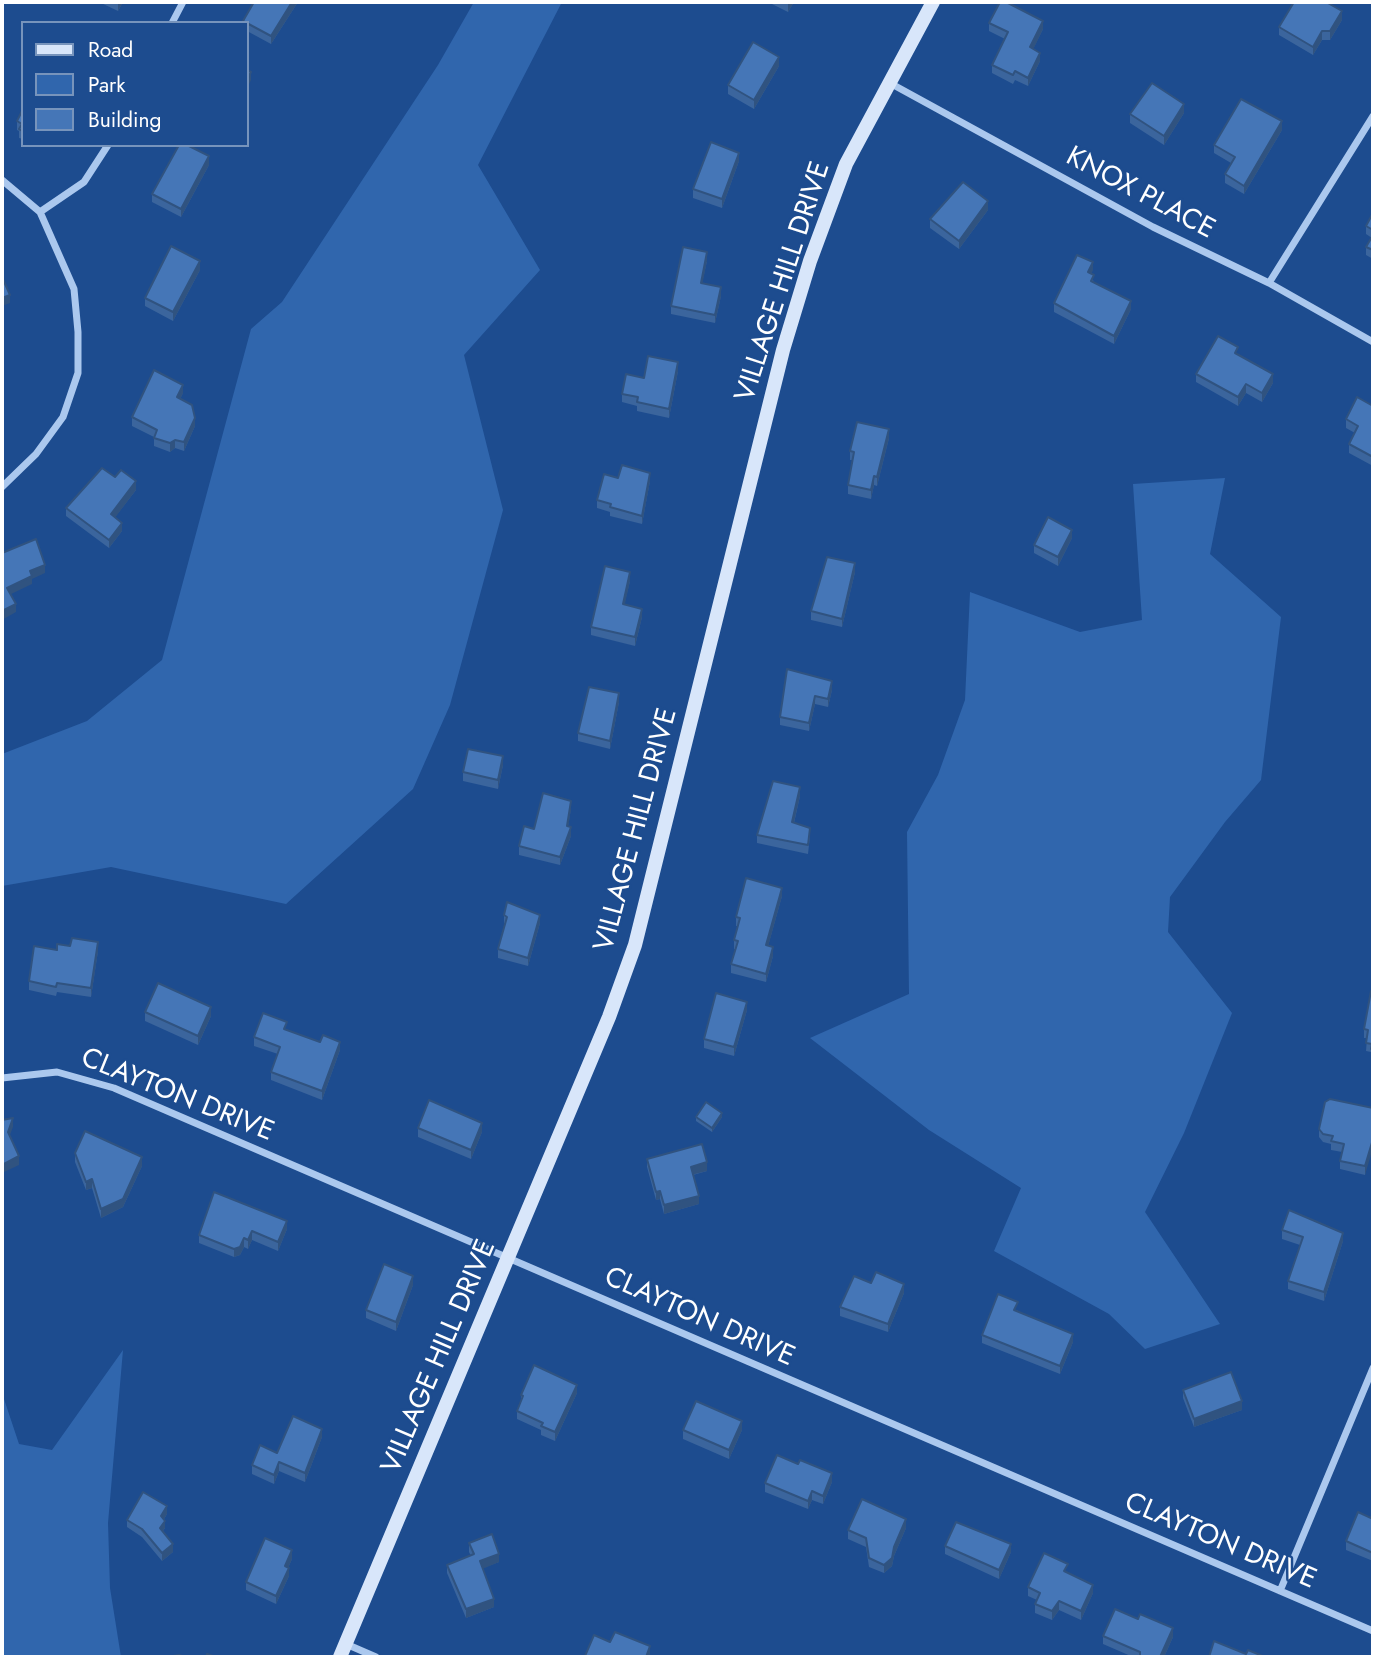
<!DOCTYPE html>
<style>
body{margin:0}
#map{position:relative;width:1375px;height:1659px;overflow:hidden;background:#1d4c8f;font-family:Jost,sans-serif}
canvas{display:block}
.frame{position:absolute;inset:0;border:4px solid #fff;pointer-events:none}
.legend{position:absolute;left:21px;top:21px;width:228px;height:126px;box-sizing:border-box;background:#1d4c8f;border:2px solid #7794bc;margin:0;padding:9px 12px;list-style:none;font-size:21px;color:#fff}
.legend li{display:flex;align-items:center;gap:14px;height:35px}
.legend b{width:35px;border:2px solid #7794bc}
</style>
<div id="map">
<canvas width="1375" height="1659"></canvas>
<div class="frame"></div>
<ul class="legend">
<li><b style="height:9px;background:#d8e6fa"></b>Road</li>
<li><b style="height:19px;background:#3066ad"></b>Park</li>
<li><b style="height:19px;background:#4576b7"></b>Building</li>
</ul>
</div>
<script>
const c = document.querySelector('canvas').getContext('2d');
c.lineJoin = 'round';
function paint(path, color) { c.fillStyle = color; c.fill(path, 'evenodd'); }
function strokePath(path, color, width, dash) { c.strokeStyle = color; c.lineWidth = width; c.lineCap = dash ? 'butt' : 'round'; c.setLineDash(dash || []); c.stroke(path); }
function write(font, color, halo, rows, align = 'center') {
  c.font = font + ' Jost,sans-serif'; c.lineWidth = 5; c.setLineDash([]); c.textBaseline = 'middle'; c.strokeStyle = halo; c.fillStyle = color; for (const [text, x, y, turn = 0] of rows) {
    c.save(); c.translate(x, y); c.rotate((+turn || 0) * Math.PI / 180); c.textAlign = isNaN(turn) ? turn : align; if (halo) c.strokeText(text, 0, 0); c.fillText(text, 0, 0); c.restore();
  }
}
const green = new Path2D(`
 M474,2H562L478,165L540,270L464,355L503,510L450,705L413,789L286,904L111,867L2,886V754L87,721L162,660L251,329L282,302L438,65Z
 M1225,478L1210,554L1281,617L1261,780L1225,822L1170,897L1168,932L1232,1013L1184,1133L1145,1212L1220,1324L1145,1349L1109,1314L994,1251L1021,1188L929,1130L810,1038L909,994L907,832L938,775L965,700L970,592L1080,632L1142,620L1133,484Z
 M123,1350L108,1523L110,1588L121,1657H2V1393L19,1444L52,1450Z`);
const street = new Path2D(`
 M172,23L183,2
 M888,82L1153,227L1269,283L1373,342
 M2,180L40,212L74,289L78,332V373L63,417L36,454L2,487
 M40,212L84,182L108,145
 M1269,283L1373,116
 M2,1078L57,1072L114,1088L1373,1631
 M1280,1591L1373,1368
 M346,1644L376,1657`);
const secondary = new Path2D(`
 M340,1657L609,1017L635,945L783,350L810,261L846,164L933,2`);
const wall = new Path2D(`
 M99,2H123L118,11Z
 M254,2H298L271,44L247,31V23H243V21Z
 M768,2H794L788,12Z
 M1342,20L1330,40H1322L1313,55L1279,35V27Z
 M989,23L1043,29L1033,49L1040,61L1028,86L1015,80L1013,84L992,73V65L1005,39L989,31Z
 M779,66L754,109L728,94V85Z
 M23,109V139L19,138V131L17,130V121Z
 M1184,113L1164,145L1130,123V114Z
 M1282,130L1244,194L1225,183V174L1231,163L1214,153V145Z
 M739,161L722,208L693,198V189Z
 M209,165L181,217L152,202V194Z
 M988,210L959,249L930,228V219Z
 M1373,213V259L1366,255V247L1372,238L1366,234V226Z
 M707,261L702,283L721,296L715,323L671,314V306Z
 M200,270L173,321L145,306V298Z
 M1093,270L1091,273L1094,283L1131,309L1114,344L1054,312V303Z
 M1238,355L1273,383L1262,402L1246,393L1238,406L1196,382V374Z
 M678,371L669,418L637,411V406L622,402V394L644,378Z
 M183,393L180,399L195,426L184,451L175,448L170,452L154,446V437L132,426V417Z
 M1373,406V466L1349,453V444L1355,433L1346,428V419Z
 M889,438L877,486L874,485L871,499L848,494V485L853,460H850V451Z
 M115,477L136,490L115,517L122,531L109,548L66,516V508Z
 M650,481L642,524L610,516V512L597,508V500Z
 M1072,538L1058,566L1034,553V545Z
 M855,572L842,627L811,620V611Z
 M630,581L624,605L642,617L635,646L591,635V627Z
 M832,681V690L828,707L815,704L809,731L780,725V717Z
 M619,702L610,749L578,741V733Z
 M503,765L498,789L463,781V772Z
 M800,796L794,823L810,836L808,854L757,843V835Z
 M571,809L568,826L571,836L560,865L519,855V846L534,829Z
 M782,896L768,946L773,956L766,982L731,973V964L735,949H734V940L738,926H736V917Z
 M504,915L540,923L528,966L498,958V949L505,924L504,923Z
 M70,946L98,951L91,997L57,992L56,996L29,990V981L57,950Z
 M1373,991V1058L1371,1057V1052L1366,1051L1367,1038H1364V1029Z
 M747,1010L734,1056L704,1048V1039Z
 M145,1012L211,1016L198,1045L145,1021Z
 M287,1030L340,1050L322,1100L271,1080V1072L278,1054L254,1046V1037Z
 M1373,1108L1365,1175L1340,1169V1161L1342,1152L1331,1150V1144L1323,1142L1319,1137V1129Z
 M696,1117H722L712,1132L696,1121Z
 M418,1128L482,1132L471,1159L418,1137Z
 M75,1153L142,1166L123,1207L101,1218L92,1188L86,1190L75,1162Z
 M647,1159L707,1171L693,1175L699,1204L664,1214L660,1199L656,1200L647,1167Z
 M287,1229L278,1251L252,1240L248,1249L244,1247L240,1255L234,1257L199,1243V1235Z
 M1282,1230L1343,1241L1324,1301L1288,1289V1281L1300,1245L1282,1239Z
 M871,1283L904,1293L888,1332L840,1316V1307Z
 M413,1285L396,1331L366,1318V1310Z
 M1018,1310L1017,1312L1073,1342L1060,1374L982,1343V1335Z
 M1183,1390L1242,1410L1194,1427L1183,1398Z
 M577,1393L555,1441L541,1435V1430L517,1419V1411L521,1403V1395Z
 M683,1430H742L729,1459L683,1439Z
 M322,1437L305,1482L279,1471L274,1484L252,1474V1465L277,1453Z
 M798,1464L832,1482L823,1504L812,1500L808,1509L765,1492V1483Z
 M1373,1513V1561L1346,1550V1541L1371,1518Z
 M167,1514L164,1519L165,1528L163,1531L173,1552L162,1561L142,1537L127,1527V1520Z
 M906,1528L894,1556L892,1566L884,1573L869,1567L866,1547L848,1539V1530Z
 M469,1543L499,1562L483,1568L494,1607L466,1618L447,1573V1565L471,1556L469,1552Z
 M945,1546L1011,1552L999,1579L945,1554Z
 M292,1559L288,1568L289,1576L276,1604L246,1590V1582Z
 M1068,1573L1093,1593L1081,1620L1059,1610L1052,1620L1035,1613V1604L1037,1600L1028,1596V1587Z
 M1103,1636L1173,1637L1164,1657H1133L1103,1644Z`);
const shadedWall = new Path2D(`
 M119,2H123L118,11V3Z
 M292,2H298L271,44V36Z
 M789,2H794L788,12V4Z
 M1342,11V20L1330,40V31Z
 M1043,21V29L1030,56V47Z
 M1322,31V40L1313,55V47Z
 M1040,53V61L1028,86V78Z
 M779,57V66L754,109V100Z
 M251,72V80L247,88V79Z
 M1184,104V113L1164,145V136Z
 M1282,121V130L1244,194V186Z
 M739,153V161L722,208V199Z
 M209,156V165L181,217V209Z
 M988,201V210L959,249V241Z
 M707,252V261L701,291V283Z
 M200,261V270L173,321V312Z
 M1093,262V270L1088,280V272Z
 M721,287V296L715,323V315Z
 M10,295V303L2,306V298Z
 M1131,301V309L1114,344V336Z
 M678,362V371L669,418V409Z
 M1273,374V383L1262,402V393Z
 M1246,384V393L1238,406V397Z
 M183,385V393L177,406V397Z
 M195,418V426L184,451V442Z
 M889,429V438L877,486V477Z
 M175,440V448L170,452V443Z
 M650,473V481L642,524V516Z
 M874,476V485L871,499V490Z
 M136,481V490L111,523V514Z
 M122,523V531L109,548V540Z
 M1072,530V538L1058,566V557Z
 M855,563V572L842,627V619Z
 M45,565V573L32,579V584L7,596V588L30,571Z
 M630,572V581L623,613V604Z
 M16,604V612L2,620V611Z
 M642,609V617L635,646V637Z
 M832,681V690L828,707V699Z
 M619,693V702L610,749V741Z
 M815,696V704L809,731V723Z
 M503,756V765L498,789V780Z
 M800,787V796L792,831V822Z
 M571,801V809L567,834V826Z
 M571,827V836L560,865V857Z
 M782,888V896L766,954V945Z
 M540,915V923L528,966V958Z
 M98,942V951L91,997V988Z
 M773,947V956L766,982V974Z
 M747,1002V1010L734,1056V1047Z
 M211,1007V1016L198,1045V1036Z
 M340,1042V1050L322,1100V1091Z
 M722,1113V1117L712,1132V1128Z
 M13,1118V1127L8,1140V1132Z
 M482,1123V1132L471,1159V1150Z
 M1373,1139V1148L1365,1175V1166Z
 M19,1156V1165L2,1173V1165Z
 M142,1157V1166L123,1207L101,1218V1209Z
 M707,1162V1171L691,1175V1167Z
 M92,1179V1188L86,1190V1182Z
 M660,1191V1199L656,1200V1192Z
 M699,1196V1204L664,1214V1205Z
 M287,1221V1229L278,1251V1242Z
 M252,1231V1240L248,1249V1240Z
 M1343,1233V1241L1324,1301V1292Z
 M244,1238V1247L240,1255L234,1257V1249Z
 M413,1276V1285L396,1331V1322Z
 M904,1284V1293L888,1332V1324Z
 M1073,1334V1342L1060,1374V1366Z
 M577,1385V1393L555,1441V1432Z
 M1242,1401V1410L1194,1427V1419Z
 M742,1421V1430L729,1459V1450Z
 M322,1429V1437L305,1482V1473Z
 M279,1462V1471L274,1484V1475Z
 M832,1473V1482L823,1504V1496Z
 M812,1491V1500L808,1509V1501Z
 M167,1506V1514L161,1524V1516Z
 M906,1519V1528L894,1556L892,1566L884,1573V1565L894,1547Z
 M165,1521V1528L160,1535V1528Z
 M173,1544V1552L162,1561V1553Z
 M1011,1544V1552L999,1579V1570Z
 M292,1550V1559L285,1575V1566Z
 M499,1554V1562L480,1570V1561Z
 M289,1568V1576L276,1604V1596Z
 M1093,1585V1593L1081,1620V1611Z
 M494,1599V1607L466,1618V1609Z
 M1059,1601V1610L1052,1620V1611Z
 M1173,1628V1637L1164,1657H1160Z
 M650,1646V1655L649,1657H646Z`);
const building = new Path2D(`
 M254,2H292L271,36L243,21Z
 M1000,2H1006L1043,21L1030,47L1040,53L1028,78L1015,71L1013,75L992,65L1008,32L989,23Z
 M1294,2H1326L1342,11L1330,31H1322L1313,47L1279,27Z
 M753,42L779,57L754,100L728,85Z
 M247,70L251,72L247,79Z
 M1152,83L1184,104L1164,136L1130,114Z
 M1241,99L1282,121L1244,186L1225,174L1235,157L1214,145Z
 M23,109V131L19,129L22,124L17,121Z
 M711,142L739,153L722,199L693,189Z
 M179,145H187L209,156L181,209L152,194Z
 M963,182L988,201L959,241L930,219Z
 M1373,213V230L1366,226Z
 M1373,235V250L1366,247Z
 M171,246L200,261L173,312L145,298Z
 M683,247L707,252L701,283L721,287L715,315L671,306Z
 M1077,255L1093,262L1088,272L1094,275L1091,281L1131,301L1114,336L1054,303Z
 M2,277L10,295L2,298Z
 M1218,336L1238,347L1235,353L1273,374L1262,393L1246,384L1238,397L1196,374Z
 M648,356L678,362L669,409L637,402L638,397L622,394L626,374L644,378Z
 M154,370L183,385L177,397L192,405L195,418L184,442L175,440L170,443L154,438L157,430L132,417Z
 M1357,397L1373,406V457L1349,444L1358,426L1346,419Z
 M857,422L889,429L877,477L874,476L871,490L848,485L854,452L850,451Z
 M622,465L650,473L642,516L610,507L611,504L597,500L604,474L618,478Z
 M102,468L115,477L121,470L136,481L111,514L122,523L109,540L66,508Z
 M1048,517L1072,530L1058,557L1034,545Z
 M36,539L45,565L30,571L32,576L7,588L16,604L2,611V553Z
 M827,557L855,563L842,619L811,611Z
 M605,566L630,572L623,604L642,609L635,637L591,627Z
 M787,669L832,681L828,699L815,696L809,723L780,717Z
 M589,687L619,693L610,741L578,733Z
 M468,749L503,756L498,780L463,772Z
 M773,781L800,787L792,822L810,828L808,845L757,835Z
 M543,793L571,801L567,826L571,827L560,857L519,846L524,826L534,829Z
 M746,878L782,888L766,945L773,947L766,974L731,964L738,941L734,940L740,918L736,917Z
 M507,902L540,915L528,958L498,949L507,917L504,915Z
 M72,938L98,942L91,988L57,983L56,987L29,981L34,946L57,950V944L70,946Z
 M158,983L211,1007L198,1036L145,1012Z
 M1371,991H1373V1049H1371L1372,1044L1366,1043L1368,1030L1364,1029Z
 M716,993L747,1002L734,1047L704,1039Z
 M263,1013L287,1022L284,1029L320,1042L323,1035L340,1042L322,1091L271,1072L280,1047L254,1037Z
 M1330,1099L1373,1108V1139L1365,1166L1340,1161L1344,1144L1331,1141L1333,1136L1323,1134L1319,1129L1325,1102Z
 M429,1100L482,1123L471,1150L418,1128Z
 M706,1102L722,1113L712,1128L696,1117Z
 M13,1118L8,1132L19,1156L2,1165V1120Z
 M85,1131L142,1157L123,1199L101,1209L92,1179L86,1182L75,1153Z
 M702,1144L707,1162L691,1167L699,1196L664,1205L660,1191L656,1192L647,1159Z
 M214,1192L287,1221L278,1242L252,1231L248,1240L244,1238L240,1247L234,1249L199,1235Z
 M1289,1210L1343,1233L1324,1292L1288,1281L1303,1237L1282,1230Z
 M384,1264L413,1276L396,1322L366,1310Z
 M876,1272L904,1284L888,1324L840,1307L854,1276L871,1283Z
 M998,1294L1018,1302L1014,1310L1073,1334L1060,1366L982,1335Z
 M534,1365L577,1385L555,1432L541,1426L543,1423L517,1411L523,1396L521,1395Z
 M1231,1372L1242,1401L1194,1419L1183,1390Z
 M696,1401L742,1421L729,1450L683,1430Z
 M293,1416L322,1429L305,1473L279,1462L274,1475L252,1465L260,1445L277,1453Z
 M777,1455L798,1464L800,1460L832,1473L823,1496L812,1491L808,1501L765,1483Z
 M143,1492L167,1506L161,1516L165,1521L160,1528L173,1544L162,1553L142,1529L127,1520Z
 M862,1499L906,1519L894,1547L892,1558L884,1565L869,1558L866,1538L848,1530Z
 M1358,1512L1371,1518L1373,1513V1553L1346,1541Z
 M956,1522L1011,1544L999,1570L945,1546Z
 M492,1534L499,1554L480,1561L494,1599L466,1609L447,1565L474,1554L469,1543Z
 M265,1538L292,1550L285,1566L289,1568L276,1596L246,1582Z
 M1044,1553L1068,1564L1064,1571L1093,1585L1081,1611L1059,1601L1052,1611L1035,1604L1040,1593L1028,1587Z
 M1115,1609L1138,1619L1140,1614L1173,1628L1160,1657H1140V1652L1103,1636Z
 M615,1632L650,1646L646,1657L585,1656L594,1635L610,1642Z
 M1214,1641L1246,1654L1248,1650L1265,1657H1209Z
 M207,1654L216,1657H206Z
 M179,1655L185,1657H172L173,1656Z`);
const streetNames = [
 ["KNOX PLACE",1140,194,28],
 ["VILLAGE HILL DRIVE",784,282,-72],
 ["VILLAGE HILL DRIVE",637,830,-75],
 ["CLAYTON DRIVE",177,1096,22],
 ["CLAYTON DRIVE",699,1318,24],
 ["VILLAGE HILL DRIVE",440,1357,-67],
 ["CLAYTON DRIVE",1220,1542,23]
];
paint(green, '#3066ad');
strokePath(street, '#abc8ee', 7);
strokePath(secondary, '#d8e6fa', 14);
paint(wall, '#3b659d');
paint(shadedWall, '#305380');
paint(building, '#4576b7');
strokePath(building, '#305380', 2);
write('28px', '#fff', '#1d4c8f', streetNames);
</script>
